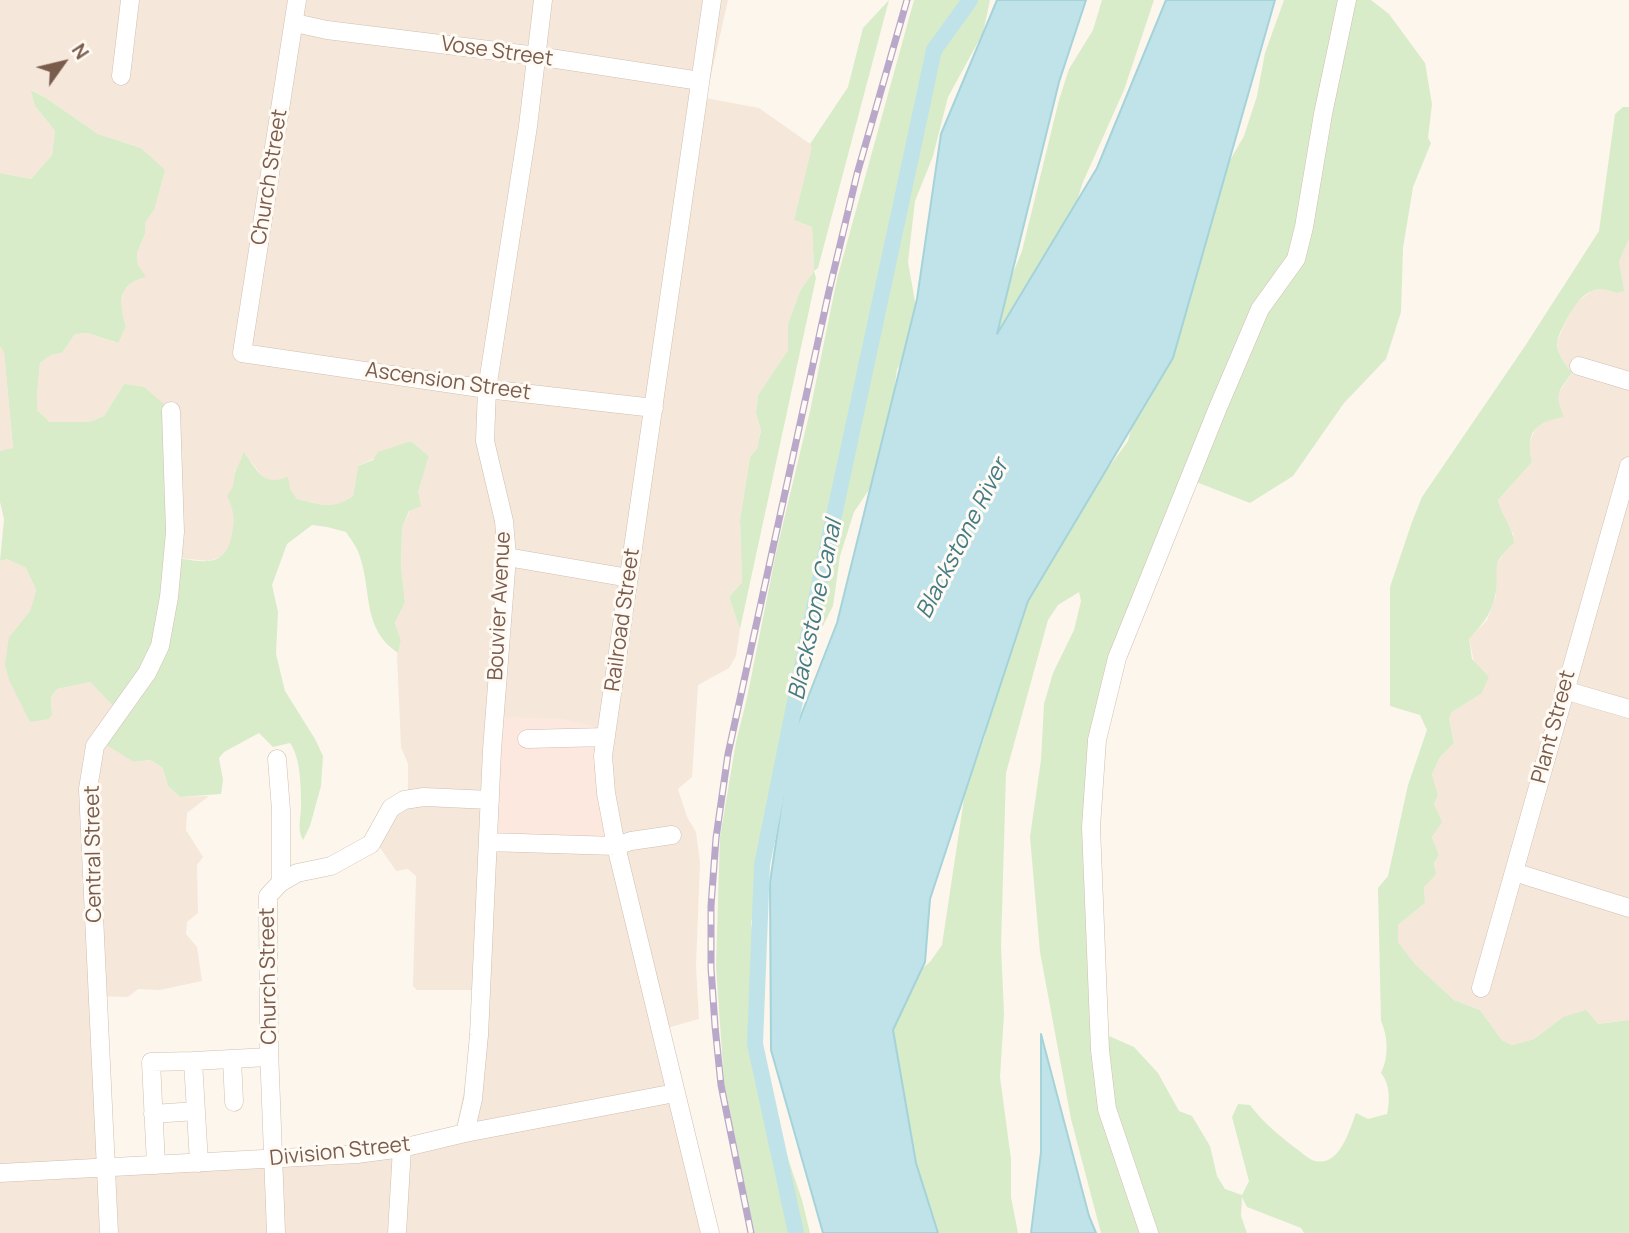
<!DOCTYPE html>
<style>
body{margin:0}
#map{position:relative;width:1629px;height:1233px;overflow:hidden;background:#fdf6ec;font-family:Manrope,sans-serif}
canvas{display:block}
.north{position:absolute;left:28px;top:28px;width:70px;height:70px;-webkit-text-stroke:5px #fffaf3;paint-order:stroke;rotate:56deg;font-size:19px;font-weight:700;line-height:28px;text-align:center;color:#7a5c4d}
.north::after{content:'';display:block;margin:auto;width:24px;height:32px;background:#7a5c4d;clip-path:polygon(50% 0,100% 100%,50% 72%,0 100%)}
</style>
<div id="map">
<canvas width="1629" height="1233"></canvas>
<div class="north">N</div>
</div>
<script>
const c = document.querySelector('canvas').getContext('2d');
c.lineJoin = 'round';
function paint(path, color) { c.fillStyle = color; c.fill(path, 'evenodd'); }
function strokePath(path, color, width, dash) { c.strokeStyle = color; c.lineWidth = width; c.lineCap = dash ? 'butt' : 'round'; c.setLineDash(dash || []); c.stroke(path); }
function write(font, color, halo, rows, align = 'center') {
  c.font = font + ' Manrope,sans-serif'; c.lineWidth = 6; c.setLineDash([]); c.textBaseline = 'middle'; c.strokeStyle = halo; c.fillStyle = color; for (const [text, x, y, turn = 0] of rows) {
    c.save(); c.translate(x, y); c.rotate((+turn || 0) * Math.PI / 180); c.textAlign = isNaN(turn) ? turn : align; if (halo) c.strokeText(text, 0, 0); c.fillText(text, 0, 0); c.restore();
  }
}
const residential = new Path2D(`
 M0,0H728L706,98L759,108L813,146L794,220L812,227L814,271L800,291L788,324V350L758,395L756,413L761,430L757,449L750,457L740,520L742,582L729,597L740,629L736,656L729,668L698,685L692,777L678,789L687,817L696,832L700,862L696,966L699,1019L660,1030L668,1073L664,1091L678,1112L706,1233H0V561L7,559L26,568L36,590L30,611L9,637L52,714L51,697L57,689L90,682L117,710L129,757L134,762L150,760L162,767L168,786L180,797L209,796L187,813L186,830L203,857L197,865L198,913L187,922L186,934L197,947L202,981L160,990L138,989L128,997L93,996L99,1164L327,1153L456,1130L471,1055L473,995L472,990H417L413,986L416,876L408,869L396,871L372,836L408,793V764L401,747L397,655L401,640L395,623L405,601L401,566L402,528L418,493L429,456L411,441L358,466L353,496L340,505L328,506L297,499L290,488L264,479L243,451L241,464L235,471L236,514L230,549L224,556L208,561L169,557L124,384L104,416L89,422H50L37,410V395L40,363L51,355L62,353L75,334L87,333L117,343L126,326L120,308L124,290L135,279L138,265L137,253L145,234V223L154,210L150,158L141,148L98,134L46,98L32,90L35,106L55,131L52,155L31,179L0,173Z
 M1629,239V1020L1598,1024L1563,1017L1534,1039L1512,1045L1502,1040L1480,1010L1454,1000L1415,964L1398,942V925L1425,903L1424,887L1439,855L1432,837L1441,822L1434,804L1438,795L1432,774L1440,757L1454,743L1449,718L1452,712L1481,694L1469,639L1487,620L1496,596V566L1514,535L1500,511L1498,500L1532,462L1528,445L1536,428L1545,420L1557,402L1558,394L1572,373L1559,356L1557,342L1573,305L1592,291L1606,288L1616,293L1619,262Z
 M0,346L4,351L13,449L0,451Z`);
const commercial = new Path2D(`
 M491,717L562,719L601,728L613,843H495Z`);
const green = new Path2D(`
 M889,0L818,268L814,271L816,278L740,629L729,597L742,582L740,520L750,457L757,449L761,430L756,413L758,395L788,350V324L800,291L814,271L812,227L794,220L812,147L810,144L848,87L863,28Z
 M914,0H990L983,33L948,97L933,156L915,201L908,262L921,335L915,348L897,369L889,429L879,475L854,512L840,556L833,606L799,673L780,737L768,808L765,871L751,922L755,951L750,1014L768,1099L802,1200L810,1233H754L724,1082L716,966L720,837L736,742L747,698L776,553L810,411L837,279Z
 M1102,0H1154L1124,90L1083,182L1063,244L1000,337L999,328L1001,302L1022,251L1059,100L1069,69L1093,30Z
 M1284,0H1371L1389,14L1425,63L1432,104L1428,138L1431,143L1413,187L1403,248L1401,312L1386,359L1344,403L1293,476L1250,503L1191,480L1098,735L1100,1032L1134,1047L1158,1073L1179,1111L1192,1116L1210,1146L1217,1176L1225,1189L1242,1195L1249,1181L1232,1117L1238,1104L1250,1105C1264,1123 1276,1133 1294,1147C1300,1151 1306,1157 1312,1160C1339,1170 1349,1131 1356,1113L1368,1119L1387,1114C1390,1100 1390,1084 1381,1073C1389,1057 1388,1036 1381,1021L1378,888L1388,876L1408,785L1427,730L1420,715L1390,706V587L1412,522L1422,497L1525,346L1599,231L1615,114L1623,107H1629V239L1619,262L1624,291L1616,293C1590,280 1574,303 1564,325C1561,331 1557,338 1557,345C1558,357 1566,364 1572,373C1558,392 1554,394 1564,417C1535,422 1525,432 1532,462L1498,500C1501,516 1514,528 1514,543C1487,566 1501,570 1495,597C1491,615 1481,626 1469,639L1472,659L1489,677L1481,694L1452,712L1449,718L1454,743L1440,757L1432,774L1438,795L1434,804L1442,822L1432,837L1439,855L1434,864L1436,874L1424,887L1425,903L1398,925V942L1415,964L1454,1000L1480,1010L1502,1040L1512,1045L1534,1039L1563,1017L1586,1010L1598,1024L1629,1020V1233H1304L1301,1228L1247,1207L1242,1197L1241,1216L1247,1233H1101L1071,1119L1040,952L1030,837L1041,760L1044,704L1053,673L1074,630L1081,601L1079,592L1058,605L1048,620L1006,773L1001,946L1004,1014L1000,1077L1011,1159V1197L1018,1233H921L882,1001L930,962L942,945L965,792L984,739L1005,644L1064,503L1104,474L1128,441L1141,392L1229,162L1244,136L1257,96L1265,53Z
 M31,90L46,98L98,134L141,148L165,170L154,210L145,223V234L137,253L138,265L146,277C118,283 118,303 126,326L118,343L87,333L75,334L62,353L51,355L40,363L37,395V410L50,422H89L104,416L124,384L144,387L164,404L170,449L169,557C199,560 225,572 232,534C235,518 234,511 227,496C235,485 233,485 235,473C237,466 242,461 243,451C258,470 261,487 288,477L290,488L297,499C320,504 332,511 353,496L358,466L373,460L378,452L411,441L429,456L418,493L421,506L409,511L402,528L401,566L405,602L395,623L401,640L398,653C362,629 372,593 360,557C358,548 351,540 346,532L327,527L312,525L287,544L272,585L278,612L276,654L285,691L315,739L323,756L321,786L310,826L303,840C296,828 302,815 301,802C301,783 300,757 290,743L273,747L259,733L224,752L219,758L223,780L221,794L180,797L168,786L162,767L150,760L134,762L100,741L117,710L90,682L57,689L51,697L52,714L49,719L30,722L9,680L5,664L9,637L30,611L36,590L26,568L7,559L0,561L4,519L0,502V451L13,448L4,352L0,346V173L31,179L52,155L55,131L35,106Z`);
const water = new Path2D(`
 M997,0H1086L1059,82L997,334L1097,168L1166,0H1275L1173,358L1028,601L930,899L925,962L893,1030L916,1163L938,1233H823L771,1050L770,882L791,741L837,623L917,299L941,134Z
 M1041,1034L1089,1216L1096,1233H1031L1041,1152Z`);
const canal = new Path2D(`
 M796,1233L755,1044L762,865L809,632L934,50L970,0`);
const minor = new Path2D(`
 M297,0L242,353L487,389L654,408
 M295,23L327,30L537,56L700,81
 M121,76L130,0
 M1579,366L1629,381
 M507,557L629,578
 M1564,690L1629,709
 M527,739L606,737
 M277,759L281,810V882
 M488,842L616,846L631,841L672,835
 M1514,872L1629,908
 M1481,988L1629,466
 M232,1059L234,1102
 M153,1114L196,1111
 M465,1133L473,1099L479,1035L492,750L507,557L504,521L485,441L487,389L528,126L543,0
 M199,1163L193,1061L269,1057
 M156,1165L151,1062L193,1061
 M0,1173L357,1154L402,1148L465,1133L675,1093
 M109,1233L88,789L95,746L147,673L160,646L169,597L175,532L171,411
 M276,1233L269,1049L268,896L280,883L297,873L331,866L371,844L391,808L404,800L424,797L490,800
 M397,1233L402,1148
 M710,1233L616,846L606,793L603,756L712,0
 M1149,1233L1107,1109L1100,1050L1091,827L1097,740L1117,658L1217,410L1260,309L1296,259L1304,227L1323,114L1347,0`);
const rail = new Path2D(`
 M751,1233L721,1085L715,1026L711,968V906L716,838L728,754L829,291L857,174L907,0`);
const streetNames = [
 ["Vose Street",497,52,8],
 ["Church Street",270,177,-81],
 ["Ascension Street",448,382,8],
 ["Bouvier Avenue",500,606,-87],
 ["Railroad Street",623,620,-82],
 ["Plant Street",1554,727,-75],
 ["Central Street",94,854,-91],
 ["Church Street",269,976,-91],
 ["Division Street",340,1152,-6]
];
const waterNames = [
 ["Blackstone River",963,539,-63],
 ["Blackstone Canal",816,610,-78]
];
paint(residential, '#f5e8da');
paint(commercial, '#fde8e0');
paint(green, '#d8ecc9');
paint(water, '#bfe3e8');
strokePath(water, '#a5d3da', 2);
strokePath(canal, '#bfe3e8', 16);
strokePath(minor, '#d1beb0', 19);
strokePath(minor, '#fff', 18);
strokePath(rail, '#b9a8c9', 7);
strokePath(rail, '#fffaf3', 4.5, [13]);
write('21px', '#7a5c4d', '#fffaf3', streetNames);
write('italic 23px', '#437c86', '#fffaf3', waterNames);
</script>
